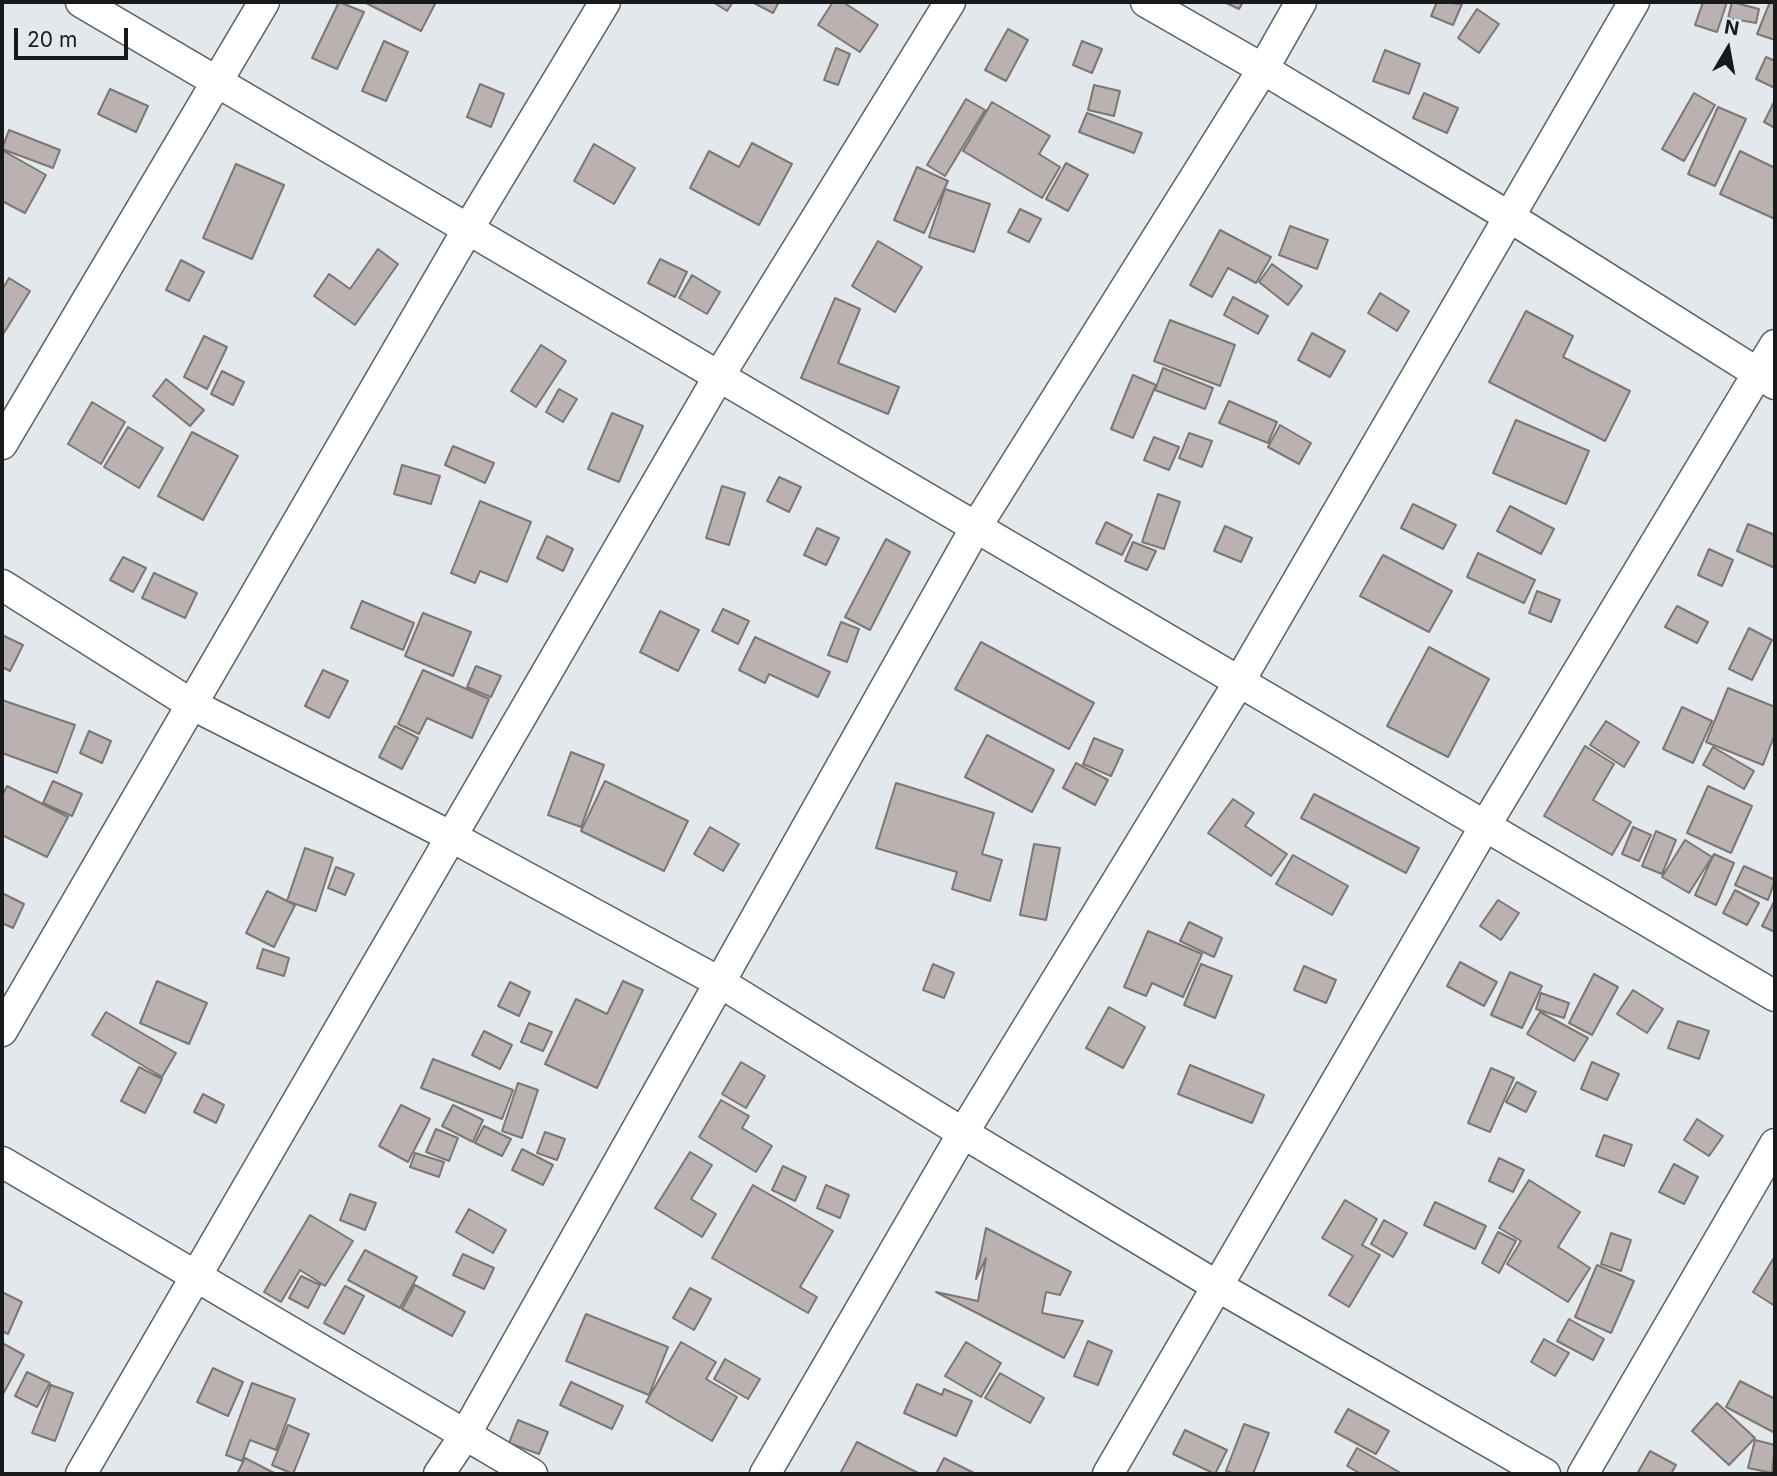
<!DOCTYPE html>
<style>
body{margin:0}
#map{position:relative;width:1777px;height:1476px;overflow:hidden;background:#e3e8ec;font-family:Inter,sans-serif}
canvas{display:block}
.frame{position:absolute;inset:0;border:4px solid #17191b;pointer-events:none}
.north{position:absolute;left:1693px;top:14px;width:70px;height:70px;-webkit-text-stroke:5px #e3e8ec;paint-order:stroke;rotate:10deg;font-size:19px;font-weight:700;line-height:28px;text-align:center;color:#17191b}
.north::after{content:'';display:block;margin:auto;width:24px;height:32px;background:#17191b;clip-path:polygon(50% 0,100% 100%,50% 72%,0 100%)}
.scale{position:absolute;left:14px;top:28px;width:114px;height:32px;box-sizing:border-box;border:4px solid #17191b;border-top:0;padding-left:9px;font-size:21px;line-height:24px;white-space:nowrap;color:#17191b;-webkit-text-stroke:5px #e3e8ec;paint-order:stroke}
</style>
<div id="map">
<canvas width="1777" height="1476"></canvas>
<div class="frame"></div>
<div class="north">N</div>
<div class="scale">20 m</div>
</div>
<script>
const c = document.querySelector('canvas').getContext('2d');
c.lineJoin = 'round';
function paint(path, color) { c.fillStyle = color; c.fill(path, 'evenodd'); }
function strokePath(path, color, width, dash) { c.strokeStyle = color; c.lineWidth = width; c.lineCap = dash ? 'butt' : 'round'; c.setLineDash(dash || []); c.stroke(path); }
const building = new Path2D(`
 M339,2L364,12L337,69L312,58Z
 M364,2H436L421,31Z
 M713,2H733L727,11Z
 M752,2H779L773,13Z
 M833,2H843L878,25L860,52L818,25Z
 M1224,2H1243L1239,9Z
 M1437,2L1462,4L1453,25L1431,16Z
 M1703,2H1727L1717,32L1695,25Z
 M1732,2L1759,9L1756,23L1728,18Z
 M1770,2H1775V40L1757,34Z
 M1477,9L1499,24L1479,53L1458,38Z
 M1008,29L1028,40L1006,81L985,70Z
 M384,41L408,52L386,101L362,91Z
 M1082,41L1102,49L1092,73L1073,65Z
 M836,48L850,54L838,85L824,80Z
 M1385,50L1420,64L1409,94L1373,81Z
 M1766,57L1775,61V88L1756,79Z
 M480,84L504,94L491,127L467,117Z
 M1094,85L1120,91L1114,116L1088,110Z
 M110,89L148,106L136,132L98,114Z
 M1424,93L1458,108L1447,133L1413,118Z
 M1694,93L1715,105L1684,161L1662,149Z
 M966,99L985,110L945,176L927,165Z
 M1775,100V128L1764,122Z
 M992,102L1050,136L1039,154L1060,167L1042,198L963,151Z
 M1718,107L1746,119L1715,186L1688,174Z
 M1087,113L1142,133L1134,153L1079,132Z
 M9,130L60,150L53,168L2,149Z
 M752,143L792,164L759,225L690,188L709,151L739,167Z
 M594,144L635,168L614,204L574,181Z
 M2,150L46,175L25,213L2,201Z
 M1740,151L1775,168V219L1720,194Z
 M1066,163L1088,175L1068,211L1046,199Z
 M236,164L284,185L252,259L203,238Z
 M917,167L948,181L924,233L894,220Z
 M945,189L990,204L974,252L929,237Z
 M1020,209L1041,219L1029,242L1008,232Z
 M1290,226L1328,240L1317,269L1279,255Z
 M1220,230L1271,257L1256,283L1228,268L1212,297L1190,285Z
 M878,241L922,267L895,312L852,286Z
 M378,249L398,264L355,325L314,296L329,274L350,289Z
 M660,259L687,272L675,297L648,283Z
 M181,260L204,272L189,301L166,290Z
 M1272,264L1302,286L1288,305L1259,282Z
 M692,275L720,292L707,314L679,298Z
 M9,278L30,291L2,336V290Z
 M1380,293L1409,311L1397,331L1368,313Z
 M1233,297L1268,316L1258,334L1224,315Z
 M835,298L860,309L838,363L899,387L888,414L801,378Z
 M1526,311L1573,336L1563,357L1630,391L1605,441L1489,382Z
 M1170,320L1235,345L1220,386L1154,361Z
 M1312,333L1345,351L1330,377L1298,360Z
 M204,336L227,347L207,389L184,377Z
 M541,345L566,361L536,407L511,391Z
 M1163,368L1213,388L1205,409L1155,390Z
 M222,371L244,382L233,405L211,394Z
 M1133,375L1156,385L1133,438L1111,429Z
 M166,379L204,410L190,426L153,396Z
 M559,389L577,399L563,422L546,412Z
 M1229,401L1277,422L1268,443L1219,423Z
 M92,402L125,422L101,464L68,444Z
 M612,413L643,426L619,482L588,469Z
 M1516,420L1589,451L1566,504L1493,473Z
 M1280,425L1311,443L1299,464L1268,447Z
 M128,427L163,448L139,488L104,467Z
 M192,432L238,456L203,520L158,496Z
 M1189,433L1212,441L1202,467L1179,458Z
 M1154,437L1179,447L1169,470L1144,460Z
 M453,446L494,463L485,483L445,465Z
 M402,465L440,476L431,504L394,494Z
 M779,477L801,487L789,512L767,501Z
 M722,486L745,493L729,545L706,538Z
 M1158,494L1180,502L1164,549L1142,542Z
 M480,501L531,522L507,582L480,571L475,583L451,573Z
 M1413,504L1456,525L1443,549L1401,528Z
 M1510,506L1554,529L1541,554L1497,531Z
 M1106,522L1132,535L1122,555L1096,543Z
 M1748,524L1775,535V568L1737,551Z
 M1225,526L1252,538L1241,562L1214,551Z
 M817,528L839,538L826,565L804,555Z
 M547,536L573,549L563,571L537,558Z
 M886,539L910,552L870,630L845,617Z
 M1133,542L1156,551L1147,570L1125,561Z
 M1709,549L1733,560L1722,586L1698,575Z
 M1478,553L1535,580L1524,603L1467,577Z
 M1383,555L1452,591L1429,632L1360,596Z
 M123,557L146,568L133,592L110,580Z
 M154,573L197,593L185,618L142,598Z
 M1537,591L1560,600L1551,622L1529,613Z
 M362,601L414,623L403,650L351,628Z
 M1677,606L1708,622L1697,643L1665,627Z
 M723,609L749,621L738,644L712,631Z
 M660,611L699,630L678,671L640,652Z
 M423,613L471,632L453,676L405,656Z
 M841,622L859,629L847,662L828,655Z
 M1749,628L1772,640L1752,680L1729,669Z
 M2,635L23,645L10,671L2,667Z
 M755,637L830,672L818,697L769,674L765,683L739,670Z
 M981,642L1094,703L1069,749L955,689Z
 M1429,647L1489,679L1448,757L1387,726Z
 M476,666L501,676L491,697L467,687Z
 M323,670L348,681L329,718L305,706Z
 M423,670L489,699L472,738L427,718L419,734L398,724Z
 M1728,688L1775,707V734L1763,765L1706,742Z
 M2,700L75,725L57,773L2,753Z
 M1682,707L1712,721L1693,763L1663,749Z
 M1606,721L1639,742L1624,767L1590,745Z
 M395,726L418,738L402,769L379,757Z
 M89,731L111,741L102,763L80,753Z
 M987,735L1054,770L1032,812L965,777Z
 M1094,738L1123,750L1111,776L1083,764Z
 M1585,746L1614,764L1593,800L1631,822L1612,855L1544,816Z
 M1713,747L1754,771L1744,789L1703,765Z
 M571,752L604,765L581,827L548,815Z
 M1076,763L1108,780L1095,805L1063,788Z
 M53,781L82,794L72,816L43,803Z
 M605,781L688,821L664,871L581,831Z
 M896,783L994,813L982,854L1002,860L990,901L952,889L957,872L876,848Z
 M7,786L68,817L47,857L2,835V796Z
 M1708,786L1752,806L1731,853L1687,833Z
 M1314,794L1419,848L1406,873L1301,818Z
 M1233,799L1254,813L1245,826L1287,854L1271,876L1208,833Z
 M710,827L739,844L723,871L694,854Z
 M1633,827L1651,835L1639,861L1622,854Z
 M1656,831L1676,840L1662,874L1642,866Z
 M1685,840L1712,857L1689,893L1662,877Z
 M1034,844L1060,848L1046,920L1020,915Z
 M305,848L333,858L316,911L287,901Z
 M1714,854L1734,863L1716,905L1695,895Z
 M1293,855L1348,886L1332,915L1276,884Z
 M1744,866L1775,880L1768,900L1735,885Z
 M336,867L354,874L345,895L328,888Z
 M1735,890L1759,903L1747,925L1723,913Z
 M267,891L295,905L274,947L246,933Z
 M2,893L24,904L13,928L2,923Z
 M1498,900L1519,913L1501,940L1480,926Z
 M1775,900V932L1762,926Z
 M1189,922L1222,938L1214,957L1180,941Z
 M1148,931L1202,954L1183,997L1152,983L1146,996L1124,987Z
 M263,949L289,958L284,976L257,968Z
 M1460,962L1497,982L1484,1006L1447,986Z
 M933,964L954,973L944,998L923,990Z
 M1201,964L1232,976L1215,1018L1184,1005Z
 M1304,966L1336,980L1326,1003L1294,990Z
 M1510,972L1542,986L1522,1028L1491,1015Z
 M1594,974L1618,987L1592,1035L1569,1023Z
 M157,981L207,1003L189,1044L140,1023Z
 M623,981L643,990L597,1088L545,1064L576,999L607,1014Z
 M510,982L530,992L519,1016L498,1006Z
 M1633,990L1663,1009L1647,1033L1617,1014Z
 M1541,993L1569,1003L1564,1018L1536,1009Z
 M1109,1007L1145,1027L1123,1068L1086,1048Z
 M106,1012L176,1053L162,1077L92,1035Z
 M1540,1012L1588,1038L1574,1061L1527,1034Z
 M1678,1021L1709,1031L1699,1059L1668,1048Z
 M529,1023L552,1032L543,1051L521,1042Z
 M484,1031L512,1045L500,1069L472,1055Z
 M433,1059L513,1090L502,1119L421,1088Z
 M741,1062L765,1076L746,1108L722,1094Z
 M1592,1062L1619,1074L1607,1100L1581,1089Z
 M1190,1065L1264,1095L1252,1123L1178,1094Z
 M139,1067L162,1079L145,1113L121,1101Z
 M1491,1068L1514,1078L1490,1132L1468,1123Z
 M1517,1082L1536,1092L1526,1112L1506,1102Z
 M518,1083L538,1090L522,1138L502,1131Z
 M203,1094L224,1105L216,1123L194,1112Z
 M721,1100L749,1116L742,1128L772,1146L756,1172L699,1137Z
 M401,1105L430,1119L408,1162L379,1146Z
 M453,1105L483,1120L473,1142L442,1126Z
 M1697,1119L1723,1136L1709,1156L1684,1140Z
 M484,1126L511,1139L502,1156L475,1143Z
 M436,1129L458,1138L449,1161L426,1152Z
 M545,1132L565,1139L557,1160L537,1153Z
 M1604,1135L1632,1145L1624,1166L1596,1156Z
 M522,1149L553,1165L543,1185L512,1170Z
 M690,1152L712,1165L691,1199L716,1214L702,1237L655,1208Z
 M415,1153L444,1162L439,1177L410,1167Z
 M1499,1158L1524,1170L1513,1192L1489,1181Z
 M1674,1164L1698,1177L1684,1204L1659,1192Z
 M783,1166L806,1177L795,1201L772,1190Z
 M1529,1180L1580,1212L1558,1247L1590,1268L1568,1302L1507,1264L1521,1241L1499,1228Z
 M753,1185L833,1231L800,1287L817,1297L808,1313L712,1258Z
 M826,1185L849,1195L840,1218L817,1208Z
 M350,1194L376,1203L365,1230L340,1220Z
 M1345,1200L1377,1219L1362,1245L1380,1255L1349,1307L1329,1295L1353,1256L1322,1238Z
 M1435,1202L1486,1226L1475,1249L1424,1225Z
 M469,1209L506,1230L493,1253L456,1232Z
 M310,1215L353,1241L325,1286L300,1270L281,1302L264,1292Z
 M1384,1220L1407,1233L1393,1257L1371,1244Z
 M986,1228L1071,1272L1060,1295L1046,1292L1042,1313L1083,1321L1064,1358L936,1292L978,1301L986,1258L976,1279Z
 M1498,1232L1516,1241L1499,1273L1482,1263Z
 M1611,1233L1631,1240L1621,1271L1601,1264Z
 M365,1250L417,1277L400,1308L348,1280Z
 M463,1254L494,1268L484,1289L453,1275Z
 M1775,1256V1306L1753,1292Z
 M1597,1265L1634,1281L1611,1333L1575,1317Z
 M301,1276L320,1285L308,1308L289,1298Z
 M415,1285L465,1312L452,1336L402,1309Z
 M345,1286L364,1296L344,1334L324,1323Z
 M690,1288L711,1299L694,1330L673,1318Z
 M2,1292L22,1302L8,1334L2,1331Z
 M586,1314L668,1347L649,1395L566,1361Z
 M1569,1319L1604,1339L1593,1360L1557,1341Z
 M1544,1339L1569,1353L1555,1376L1531,1362Z
 M1088,1341L1112,1351L1098,1385L1074,1376Z
 M681,1342L716,1362L706,1379L737,1397L712,1441L646,1402Z
 M966,1342L1001,1363L981,1397L945,1376Z
 M2,1343L24,1355L2,1396Z
 M725,1359L760,1379L748,1399L714,1379Z
 M213,1368L243,1382L228,1416L197,1402Z
 M27,1372L50,1383L37,1407L15,1396Z
 M1000,1373L1044,1398L1030,1423L985,1398Z
 M1740,1381L1775,1399V1433L1726,1407Z
 M571,1382L623,1406L612,1429L560,1405Z
 M252,1383L295,1399L276,1450L250,1440L242,1461L226,1455Z
 M917,1384L942,1395L944,1389L972,1401L956,1436L904,1413Z
 M51,1385L73,1393L55,1441L32,1433Z
 M1717,1403L1755,1438L1729,1465L1692,1431Z
 M1348,1409L1389,1431L1376,1454L1335,1432Z
 M518,1420L548,1432L539,1454L509,1443Z
 M1244,1424L1269,1433L1253,1474H1235L1226,1471Z
 M288,1425L309,1434L293,1474L272,1465Z
 M1185,1430L1227,1450L1215,1474L1173,1454Z
 M1755,1440L1775,1445L1772,1473L1748,1468Z
 M857,1442L920,1474H840Z
 M1357,1448L1399,1472L1398,1474H1361L1347,1466Z
 M1650,1451L1676,1465L1671,1474H1637Z
 M245,1458L276,1474H237Z
 M944,1458L976,1474H936Z`);
const street = new Path2D(`
 M81,2L1775,996
 M1146,2L1263,69L1508,216L1775,384
 M2,444L264,2
 M2,585L191,704L452,837L721,983L963,1133L1217,1286L1545,1474
 M2,1031L468,229L605,2
 M2,1162L532,1474
 M81,1474L719,376L950,2
 M439,1474L465,1435L976,527L1263,69L1301,2
 M765,1474L963,1133L1239,682L1634,2
 M1108,1474L1485,826L1775,345
 M1583,1474L1775,1144`);
paint(building, '#b9b2b0');
strokePath(building, '#7c7675', 2);
strokePath(street, '#5b6063', 33);
strokePath(street, '#fff', 30);
</script>
